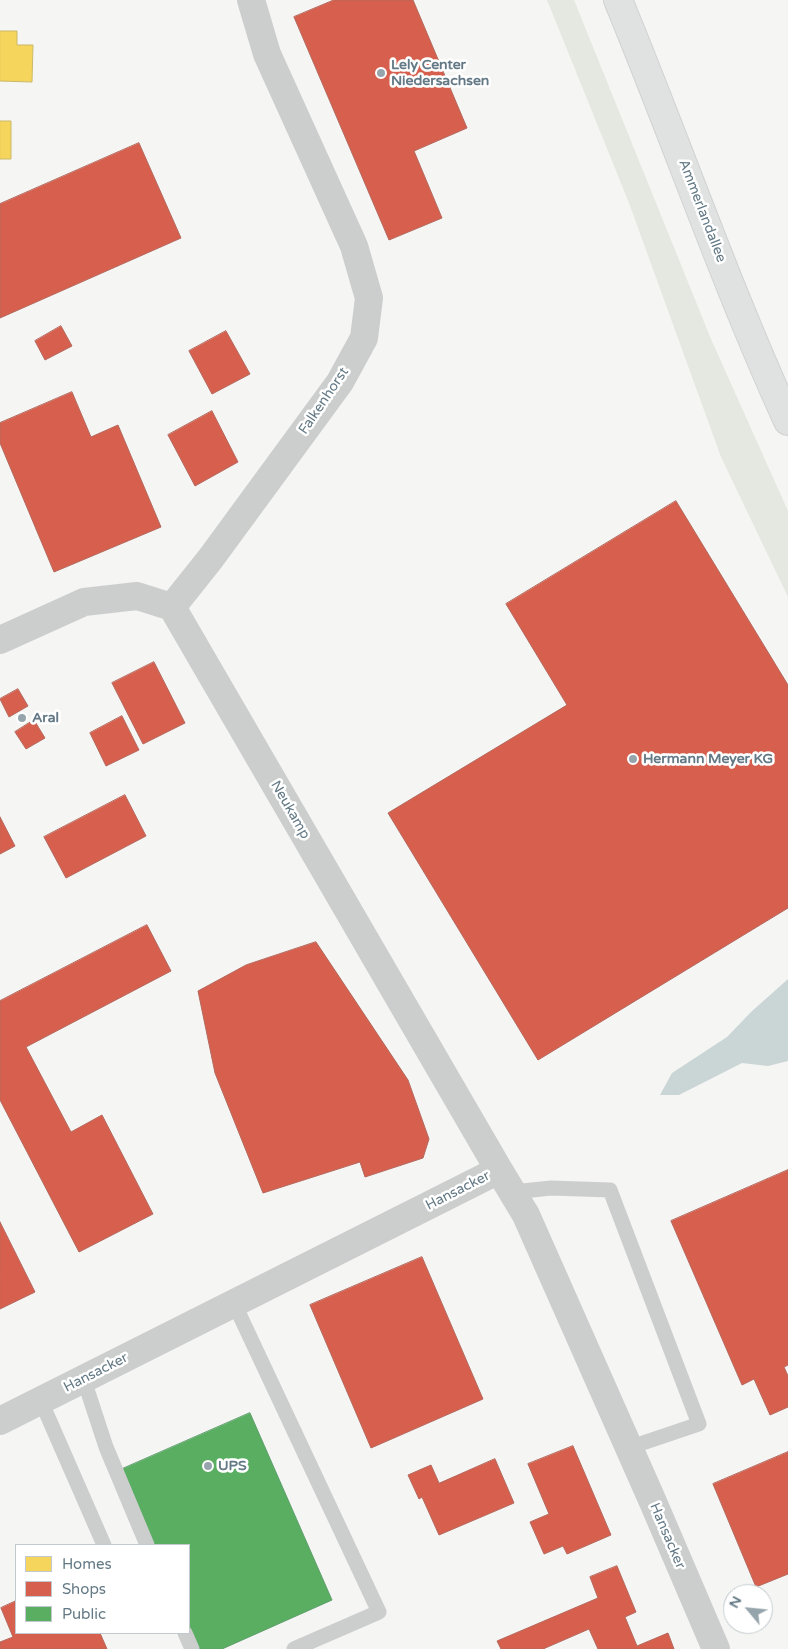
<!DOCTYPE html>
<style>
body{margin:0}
#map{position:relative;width:788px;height:1649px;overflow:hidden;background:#f5f5f3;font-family:"Varela Round",sans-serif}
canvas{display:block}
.legend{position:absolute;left:15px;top:1544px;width:175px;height:90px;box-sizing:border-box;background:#fff;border:1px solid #c1c9ce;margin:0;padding:6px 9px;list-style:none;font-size:15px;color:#637985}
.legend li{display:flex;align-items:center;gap:10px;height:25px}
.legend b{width:25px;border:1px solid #c1c9ce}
.north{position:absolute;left:723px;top:1584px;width:50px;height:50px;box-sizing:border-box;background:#fff;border:1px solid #c1c9ce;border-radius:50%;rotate:298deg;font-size:14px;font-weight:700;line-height:20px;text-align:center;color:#637985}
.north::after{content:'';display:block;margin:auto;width:18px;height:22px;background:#96a4ac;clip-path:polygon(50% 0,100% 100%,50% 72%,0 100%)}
</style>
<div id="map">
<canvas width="788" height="1649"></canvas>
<ul class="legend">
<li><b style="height:14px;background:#f6d55c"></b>Homes</li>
<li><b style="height:14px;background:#d6604d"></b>Shops</li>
<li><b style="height:14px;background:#5aae61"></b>Public</li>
</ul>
<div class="north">N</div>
</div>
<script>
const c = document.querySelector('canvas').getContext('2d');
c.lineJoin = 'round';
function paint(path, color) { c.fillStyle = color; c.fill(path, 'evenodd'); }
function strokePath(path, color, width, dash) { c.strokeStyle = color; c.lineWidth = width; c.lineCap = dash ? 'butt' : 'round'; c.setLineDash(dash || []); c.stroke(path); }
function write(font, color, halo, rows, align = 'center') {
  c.font = font + ' "Varela Round",sans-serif'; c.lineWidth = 5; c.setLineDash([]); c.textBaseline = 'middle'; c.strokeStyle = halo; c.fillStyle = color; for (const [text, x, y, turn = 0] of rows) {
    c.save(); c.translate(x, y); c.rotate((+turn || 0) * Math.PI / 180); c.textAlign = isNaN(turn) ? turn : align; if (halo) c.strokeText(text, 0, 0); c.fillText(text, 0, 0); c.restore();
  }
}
const green = new Path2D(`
 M547,0H574L711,339L788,511V597L721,457L629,203Z`);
const water = new Path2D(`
 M788,979V1061L768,1066L742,1063L679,1095H660L672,1073L727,1037L751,1012Z`);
const homes = new Path2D(`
 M0,31H17V45H33L32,82L0,81Z
 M0,121H11V159H0Z`);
const shops = new Path2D(`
 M334,0H413L467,128L414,151L442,218L389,240L294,17Z
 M139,143L181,238L0,318V204Z
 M61,326L72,346L45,360L35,341Z
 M226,331L250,374L212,394L189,351Z
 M72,392L91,437L118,425L161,527L54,572L0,443V423Z
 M212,411L238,462L195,486L168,435Z
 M676,501L788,685V908L538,1060L388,813L567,705L506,604Z
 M154,662L185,723L143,744L112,683Z
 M18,689L28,706L9,717L0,699Z
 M122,716L139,750L106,766L90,733Z
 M34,720L45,738L26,749L15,732Z
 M125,795L146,836L66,878L44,837Z
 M0,817L15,846L0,854Z
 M147,925L171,971L26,1047L71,1132L102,1115L153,1214L79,1252L0,1100V1001Z
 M316,942L408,1080L429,1139L423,1158L365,1177L360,1162L263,1193L215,1073L198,991L246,965Z
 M788,1170V1365L784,1367L788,1376V1407L770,1415L754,1379L742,1385L671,1221Z
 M0,1222L35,1292L0,1309Z
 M422,1257L483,1399L371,1448L310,1305Z
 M573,1446L611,1535L567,1554L563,1546L544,1554L530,1522L549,1514L528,1464Z
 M788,1452V1574L756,1587L713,1484Z
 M495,1459L514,1503L439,1535L422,1497L419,1499L408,1475L431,1465L439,1483Z
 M617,1566L636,1612L625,1617L637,1646L668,1633L674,1649H598L589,1629L543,1649H501L497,1641L598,1598L590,1577Z
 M16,1601V1633H100L107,1649H0V1642L13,1637L1,1608Z`);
const public = new Path2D(`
 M250,1413L332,1600L222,1649H199L189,1626V1545H153L120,1470Z`);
const lane = new Path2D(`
 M513,1192L551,1188L610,1190L699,1424L628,1448
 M234,1303L379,1612L294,1649
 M84,1380L106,1447L147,1545
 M41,1401L104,1545
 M185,1633L192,1649`);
const street = new Path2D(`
 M172,607L211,558L340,382L364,338L369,298L354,246L267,54L251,0
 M0,640L84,602L137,596L172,607L499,1170
 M0,1421L499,1170L526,1215L653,1502L716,1649`);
const secondary = new Path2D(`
 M618,0C676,140 725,283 788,421`);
const markers = [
 [381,73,5,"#96a4ac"],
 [22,718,5,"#96a4ac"],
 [633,759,5,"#96a4ac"],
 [208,1466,5,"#96a4ac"]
];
const poiNames = [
 ["Lely Center",391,65],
 ["Niedersachsen",391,81],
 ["Aral",32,718],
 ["Hermann Meyer KG",643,759],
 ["UPS",218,1466]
];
const streetNames = [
 ["Ammerlandallee",702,211,69],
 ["Falkenhorst",324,401,-56],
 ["Neukamp",290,810,60],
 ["Hansacker",458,1191,-27],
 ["Hansacker",96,1373,-27],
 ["Hansacker",667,1536,67]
];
paint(green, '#e5e8e1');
paint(water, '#cad5d6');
paint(homes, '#f6d55c');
strokePath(homes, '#cab968', 1);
paint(shops, '#d6604d');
strokePath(shops, '#b4685e', 1);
paint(public, '#5aae61');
strokePath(public, '#5d9e6c', 1);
strokePath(secondary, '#d1d3d3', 30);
strokePath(lane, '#cccece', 15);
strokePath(street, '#cccece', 28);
strokePath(secondary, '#e0e1e1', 28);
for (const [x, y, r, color] of markers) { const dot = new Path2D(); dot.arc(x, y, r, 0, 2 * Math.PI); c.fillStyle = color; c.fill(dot); strokePath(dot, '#fff', 2); }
write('bold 14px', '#637985', '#fff', poiNames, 'left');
write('14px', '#637985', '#fff', streetNames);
</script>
